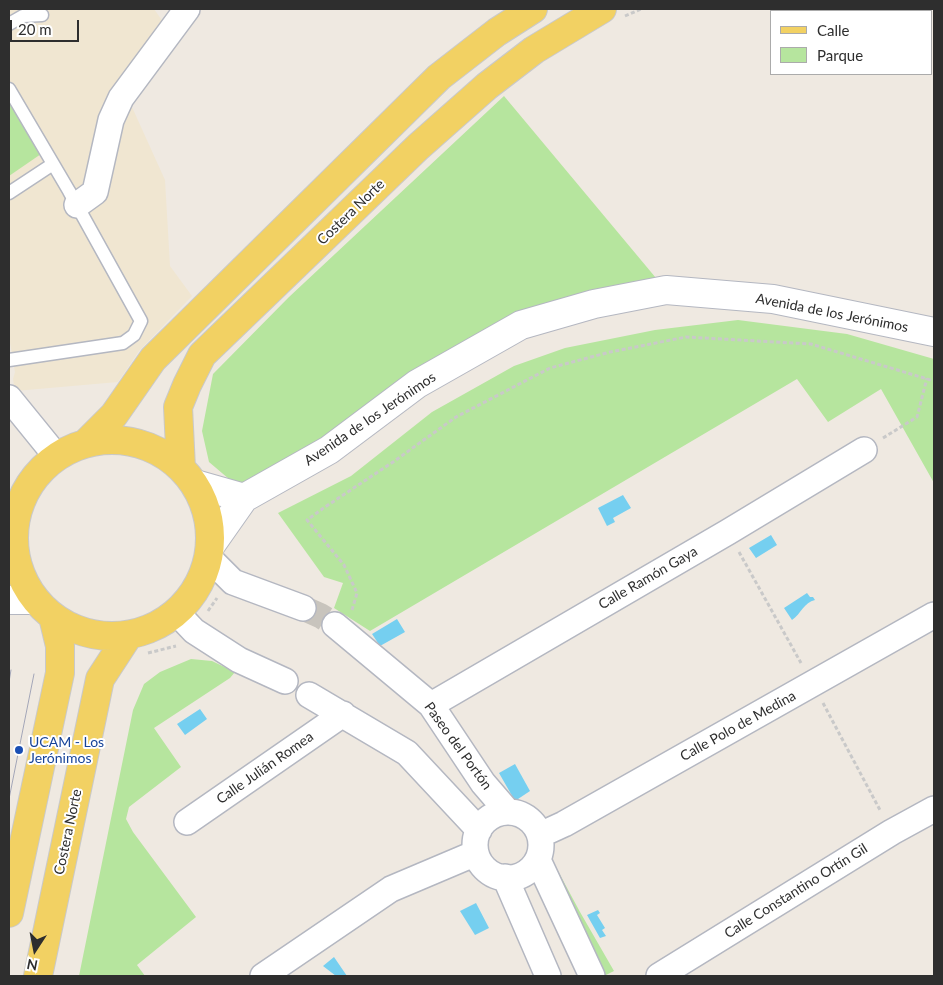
<!DOCTYPE html>
<meta charset="utf-8">
<style>
body{margin:0}
#map{position:relative;width:943px;height:985px;overflow:hidden;background:#efe9e1;font-family:Lato,sans-serif}
canvas{display:block}
.frame{position:absolute;inset:0;border:10px solid #2e2e2e;pointer-events:none}
.legend{position:absolute;left:770px;top:10px;width:162px;height:65px;box-sizing:border-box;background:#fff;border:1px solid #ababab;margin:0;padding:6px 9px;list-style:none;font-size:15px;color:#2e2e2e}
.legend li{display:flex;align-items:center;gap:10px;height:25px}
.legend b{width:25px;border:1px solid #ababab}
.north{position:absolute;left:10px;top:925px;width:50px;height:50px;-webkit-text-stroke:4px #fff;paint-order:stroke;rotate:191deg;font-size:14px;font-weight:700;line-height:20px;text-align:center;color:#2e2e2e}
.north::after{content:'';display:block;margin:auto;width:18px;height:22px;background:#2e2e2e;clip-path:polygon(50% 0,100% 100%,50% 72%,0 100%)}
.scale{position:absolute;left:10px;top:20px;width:69px;height:22px;box-sizing:border-box;border:2px solid #2e2e2e;border-top:0;padding-left:6px;font-size:15px;line-height:18px;white-space:nowrap;color:#2e2e2e;-webkit-text-stroke:4px #fff;paint-order:stroke}
</style>
<div id="map">
<canvas width="943" height="985"></canvas>
<div class="frame"></div>
<ul class="legend">
<li><b style="height:6px;background:#f2d163"></b>Calle</li>
<li><b style="height:14px;background:#b6e59e"></b>Parque</li>
</ul>
<div class="north">N</div>
<div class="scale">20 m</div>
</div>
<script>
const c = document.querySelector('canvas').getContext('2d');
c.lineJoin = 'round';
function paint(path, color) { c.fillStyle = color; c.fill(path, 'evenodd'); }
function strokePath(path, color, width, dash) { c.strokeStyle = color; c.lineWidth = width; c.lineCap = dash ? 'butt' : 'round'; c.setLineDash(dash || []); c.stroke(path); }
function write(font, color, halo, rows, align = 'center') {
  c.font = font + ' Lato,sans-serif'; c.lineWidth = 4; c.setLineDash([]); c.textBaseline = 'middle'; c.strokeStyle = halo; c.fillStyle = color; for (const [text, x, y, turn = 0] of rows) {
    c.save(); c.translate(x, y); c.rotate((+turn || 0) * Math.PI / 180); c.textAlign = isNaN(turn) ? turn : align; if (halo) c.strokeText(text, 0, 0); c.fillText(text, 0, 0); c.restore();
  }
}
const education = new Path2D(`
 M9,9H154L166,26L122,85L165,180L170,266L192,296L139,351L118,382L15,391L13,379L15,372L10,343L9,342Z`);
const green = new Path2D(`
 M504,96L666,290L521,325L249,496L209,462L202,431L213,374L289,297Z
 M9,101L41,154L9,176Z
 M738,320L847,334L934,359V483L881,389L828,422L797,379L370,631L334,608L343,583L324,577L278,513L351,476L432,412L514,366L565,348L655,330Z
 M191,659L212,661L235,672L230,678L154,728L181,767L129,807L126,819L133,832L196,917L137,965L145,976H79L133,710L144,684L160,672Z
 M551,858L580,912L614,971L604,976Z`);
const water = new Path2D(`
 M623,495L631,508L613,518L615,522L607,526L598,508Z
 M771,535L777,545L756,558L749,548Z
 M807,593L810,597H813L815,600C804,602 801,614 792,620L784,608Z
 M397,619L405,632L380,646L372,634Z
 M200,709L207,719L185,735L177,724Z
 M515,764L530,791L515,801L499,773Z
 M476,903L489,928L475,935L460,911Z
 M598,910L600,913L597,915L605,928L602,930L606,936L600,938L587,915Z
 M334,957L347,976H336L323,966Z`);
const streetTunnel = new Path2D(`
 M303,608L321,616L335,625`);
const path = new Path2D(`
 M625,16L641,9
 M883,438L917,417L927,378
 M739,552L801,663
 M352,610L357,593L344,565L307,520L325,507L393,462L456,417L550,368L610,352L686,337L811,344L934,381
 M208,611L217,598
 M148,653L176,646
 M823,703L881,812`);
const lane = new Path2D(`
 M9,24L23,16L42,15
 M9,89L69,191L141,321L134,335L123,343L9,360
 M9,193L53,164`);
const street = new Path2D(`
 M77,205L95,192L111,120L121,98L187,9
 M9,398L57,457
 M209,558L233,582L303,608
 M177,613L194,631L239,660L285,681
 M335,625L431,705L483,783L508,812
 M309,695L407,753L479,830
 M431,705L728,532L864,450
 M475 845a33 33 0 1 1 66 0a33 33 0 1 1-66 0Z
 M187,822L343,714
 M540,835L564,824L934,615
 M538,860L592,976
 M505,877L548,976
 M263,976L391,889L476,853
 M659,976L892,832L934,809`);
const secondary = new Path2D(`
 M195,484L244,498
 M9,541L13,536
 M211,545L244,498L329,450L417,384L521,325L594,304L666,290L773,299L934,332
 M9,600H35`);
const primary = new Path2D(`
 M14 538a98 98 0 1 1 196 0a98 98 0 1 1-196 0Z
 M85,444L114,415L153,359L439,77L497,32L533,9
 M181,468L178,407L187,385L202,355L418,147L487,86L534,50L602,9
 M9,913L60,673V646L53,617
 M38,976L100,679L128,636`);
const tram = new Path2D(`
 M9,682L11,670
 M9,799L34,674`);
const markers = [
 [19,750,5,"#1a4fb4"]
];
const streetNames = [
 ["Costera Norte",351,212,-44],
 ["Avenida de los Jerónimos",832,313,11],
 ["Avenida de los Jerónimos",370,419,-34],
 ["Calle Ramón Gaya",648,578,-30],
 ["Calle Polo de Medina",738,726,-29],
 ["Paseo del Portón",458,746,54],
 ["Calle Julián Romea",265,768,-35],
 ["Costera Norte",68,832,-78],
 ["Calle Constantino Ortín Gil",796,891,-32]
];
const transitNames = [
 ["UCAM - Los",29,742],
 ["Jerónimos",29,758]
];
paint(education, '#f0e6d1');
paint(green, '#b6e59e');
paint(water, '#75cff0');
strokePath(streetTunnel, '#c8c4bd', 25, [25, 12]);
strokePath(lane, '#b4b7c1', 15);
strokePath(street, '#b4b7c1', 28);
strokePath(secondary, '#b4b7c1', 30);
strokePath(primary, '#c9c9c9', 30);
strokePath(path, '#c9c9c9', 3, [4, 2.5]);
strokePath(lane, '#fff', 12);
strokePath(street, '#fff', 25);
strokePath(secondary, '#fff', 28);
strokePath(primary, '#f2d163', 28);
strokePath(tram, '#a3a6b8', 1);
for (const [x, y, r, color] of markers) { const dot = new Path2D(); dot.arc(x, y, r, 0, 2 * Math.PI); c.fillStyle = color; c.fill(dot); strokePath(dot, '#fff', 2); }
write('14px', '#2e2e2e', '#fff', streetNames);
write('14px', '#164399', '#fff', transitNames, 'left');
</script>
